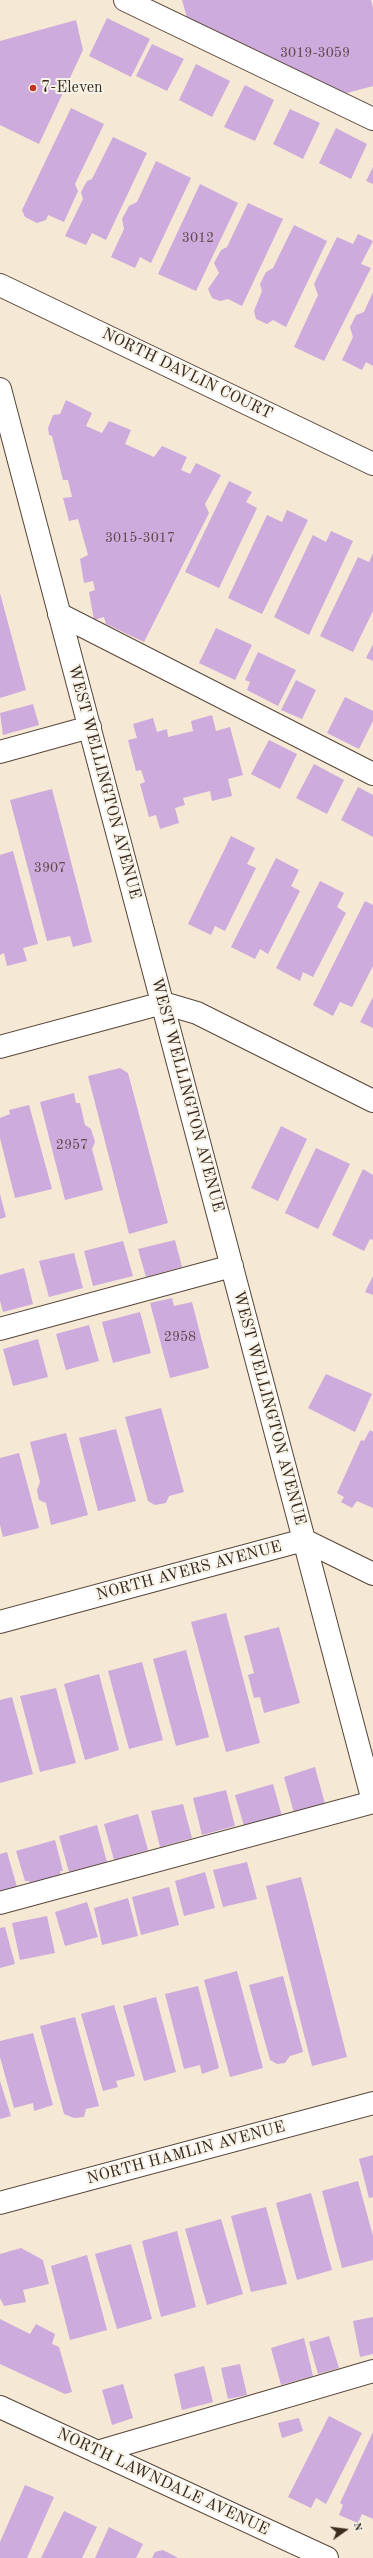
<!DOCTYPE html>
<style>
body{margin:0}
#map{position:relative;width:373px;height:2558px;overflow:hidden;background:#f5e8d4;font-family:"Old Standard TT",serif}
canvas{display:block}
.north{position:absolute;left:325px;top:2510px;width:40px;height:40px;-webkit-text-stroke:3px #f7f3e8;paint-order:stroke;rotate:76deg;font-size:11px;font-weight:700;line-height:16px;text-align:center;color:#3b2a1e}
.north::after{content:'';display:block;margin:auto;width:14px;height:18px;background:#3b2a1e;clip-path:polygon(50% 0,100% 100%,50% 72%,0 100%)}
</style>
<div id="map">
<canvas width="373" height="2558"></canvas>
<div class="north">N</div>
</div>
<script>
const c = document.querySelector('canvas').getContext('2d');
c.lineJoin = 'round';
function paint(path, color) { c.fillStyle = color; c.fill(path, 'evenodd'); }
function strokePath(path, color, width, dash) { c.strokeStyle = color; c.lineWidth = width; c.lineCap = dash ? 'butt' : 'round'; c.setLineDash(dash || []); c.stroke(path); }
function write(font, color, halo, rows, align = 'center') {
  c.font = font + ' "Old Standard TT",serif'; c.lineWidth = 4; c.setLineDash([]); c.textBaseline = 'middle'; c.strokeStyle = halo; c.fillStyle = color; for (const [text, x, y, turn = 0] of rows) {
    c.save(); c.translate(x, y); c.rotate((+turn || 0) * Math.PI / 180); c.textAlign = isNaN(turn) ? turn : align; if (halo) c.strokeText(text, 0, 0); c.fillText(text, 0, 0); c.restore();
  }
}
const building = new Path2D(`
 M182,0H371L373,8V86L343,94L188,21Z
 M107,18L150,39L131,77L89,56Z
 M76,20L83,50L39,144L0,125V41Z
 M152,44L184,59L167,91L136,76Z
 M196,64L230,81L212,117L179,100Z
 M245,85L274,100L255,141L224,127Z
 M71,108L104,124L75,184L78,191L64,222L48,215L46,220L37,223L25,217L22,210Z
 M290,109L320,123L303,159L273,144Z
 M336,128L367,144L351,179L319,163Z
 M113,137L147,153L106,240L92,233L86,245L65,236L83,199L81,192L87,181L92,179Z
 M156,161L191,178L151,263L140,257L135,268L111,257L124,229L122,219L129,206L137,202Z
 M373,167V184L366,181Z
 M200,184L238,203L196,291L158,274Z
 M248,203L283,219L242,306L228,299L220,301L212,298L208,289L219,273L214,263L221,250L227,247Z
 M294,225L327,241L286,327L273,320L267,324L256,319L254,311L262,291L260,284L266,272L273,268Z
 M358,234L373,241L361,264L371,268L324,361L294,347L318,295L314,284L337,237L353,244Z
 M373,292V366L366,362L362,370L342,360L353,337L350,327L356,315L364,312Z
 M66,400L92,413L86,426L102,433L109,421L131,430L125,444L154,457L162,446L187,457L181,470L190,474L196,463L221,475L205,504L209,513L144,642L106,624L104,617L94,620L89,592L95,590L93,581L84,583L80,559L88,555L78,519L69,521L63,498L72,497L68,480H63L52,436L49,435L48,428L53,415L60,414Z
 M229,481L252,492L246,502L257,508L219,588L185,572Z
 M287,510L308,520L262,614L228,598L267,515L282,522Z
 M331,531L353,541L309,635L274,617L313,535L326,542Z
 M373,553V611L353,652L320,636L358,557L369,562Z
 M0,593L26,690L0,698Z
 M216,628L252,645L235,680L199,663Z
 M373,644V661L366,658Z
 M258,652L296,670L278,706L247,690L250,682L245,680Z
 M296,680L316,690L302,719L281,710Z
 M345,697L373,711V721L359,749L327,733Z
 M33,704L39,725L3,735L0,713Z
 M212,715L216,731L230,727L243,775L228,779L232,796L212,801L210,791L183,798L185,805L175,808L179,823L160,829L156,815L149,817L140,784L145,782L141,770L136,771L128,740L137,738L133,724L153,718L157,732L167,729L168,737L193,731L191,721Z
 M269,740L297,754L280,789L251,774Z
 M314,764L344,780L327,814L296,798Z
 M358,787L373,795V837L341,820Z
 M52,789L92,942L73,947L70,936L47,941L10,800Z
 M231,836L255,848L247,864L256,868L225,931L215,926L211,935L188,924Z
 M13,851L38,944L23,948L27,961L7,966L4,953L0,955V855Z
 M276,858L299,870L291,886L300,891L268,954L260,949L255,959L231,947Z
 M320,881L344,893L337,907L346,913L313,977L303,972L300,981L276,968Z
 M365,901L373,905V966L352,1007L340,1002L333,1016L313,1005Z
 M373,997V1028L360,1022Z
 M120,1068L128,1073L168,1223L129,1234L88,1076Z
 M74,1093L76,1103H80L85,1125L91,1129L95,1142L92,1149L103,1190L65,1200L40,1102Z
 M29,1105L52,1189L15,1198L0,1138V1118L10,1114L9,1110Z
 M281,1126L307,1139L278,1201L251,1188Z
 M316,1148L350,1164L318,1229L285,1213Z
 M363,1169L373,1175V1240L370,1239L364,1251L332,1235Z
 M0,1194L6,1217L0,1219Z
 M175,1240L182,1267L146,1277L138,1249Z
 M123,1241L133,1276L93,1286L84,1251Z
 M74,1253L83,1288L49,1297L39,1261Z
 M24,1268L33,1304L3,1312L0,1301V1275Z
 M373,1276V1295L365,1292Z
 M172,1298L174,1306L192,1302L209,1368L170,1378L150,1303Z
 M140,1312L151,1353L113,1363L102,1322Z
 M89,1325L99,1361L66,1370L56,1334Z
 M38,1339L48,1377L13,1386L3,1349Z
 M326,1374L372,1394L355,1432L308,1408Z
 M161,1408L184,1492L169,1496L166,1503L155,1505L148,1501L125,1417Z
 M116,1429L136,1501L98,1511L79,1438Z
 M370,1430L373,1432V1508L357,1501L352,1508L341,1502L344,1497L337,1493L361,1440L364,1441Z
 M66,1433L88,1515L51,1525L46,1503L39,1500L37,1490L40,1482L30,1442Z
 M19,1453L39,1528L3,1537L0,1525V1458Z
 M226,1613L260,1743L226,1752L191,1622Z
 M279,1627L300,1703L264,1713L260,1697L254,1698L248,1675L254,1673L244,1636Z
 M186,1650L209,1737L176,1746L153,1659Z
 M142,1662L163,1740L129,1749L108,1671Z
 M99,1674L119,1750L85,1760L64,1684Z
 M56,1688L76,1763L40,1772L20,1696Z
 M12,1697L33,1774L0,1783V1700Z
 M315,1767L325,1804L294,1813L284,1777Z
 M273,1784L282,1816L244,1826L235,1795Z
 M226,1790L235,1826L202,1835L193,1798Z
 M183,1804L192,1838L160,1847L151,1811Z
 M138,1814L148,1850L114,1860L104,1824Z
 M97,1825L107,1862L69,1872L59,1836Z
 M55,1840L63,1871H60L61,1876L30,1885L29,1881H25L16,1851Z
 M7,1852L17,1887L0,1892V1854Z
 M247,1862L257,1899L223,1907L213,1870Z
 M205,1872L215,1908L184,1916L175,1881Z
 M301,1877L347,2057L312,2066L266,1886Z
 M169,1887L179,1925L141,1935L132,1897Z
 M128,1898L138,1936L102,1945L94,1908Z
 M87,1902L98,1937L65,1946L55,1912Z
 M47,1916L55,1953L20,1960L12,1923Z
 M5,1927L15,1964L0,1968V1928Z
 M237,1971L263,2068L230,2077L204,1980Z
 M283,1976L303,2052L290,2056L285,2063L277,2064L270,2060L249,1985Z
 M198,1986L219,2068L202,2074L200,2065L184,2069L165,1994Z
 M156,1997L176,2072L144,2081L123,2006Z
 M114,2005L135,2076L116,2081L118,2087L103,2091L81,2014Z
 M75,2017L99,2106L86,2109L84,2117L74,2118L64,2114L40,2026Z
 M33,2033L53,2105L34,2111L33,2103L14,2108L0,2057V2041Z
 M0,2081L11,2116L0,2119Z
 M373,2155V2197L369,2198L359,2159Z
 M358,2181L373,2236V2260L342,2268L322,2191Z
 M311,2193L332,2270L297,2280L276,2203Z
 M266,2207L287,2284L251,2292L231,2216Z
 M221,2219L243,2294L207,2305L185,2229Z
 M177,2231L196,2307L161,2317L142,2241Z
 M131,2244L152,2319L117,2329L95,2254Z
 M21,2248L43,2260L49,2284L23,2290L26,2302L4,2306L0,2298V2254Z
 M87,2255L107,2330L70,2340L51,2266Z
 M373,2317V2354L360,2357L353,2321Z
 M0,2319L30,2334L36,2324L55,2334L52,2344L59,2347L72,2392L65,2394L0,2364Z
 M329,2336L339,2368L318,2374L309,2342Z
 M304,2338L313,2376L281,2385L271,2348Z
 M240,2364L247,2395L228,2399L221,2368Z
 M204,2366L213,2402L182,2410L174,2374Z
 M123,2384L133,2418L112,2425L102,2390Z
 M329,2416L362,2433L326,2504L316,2498L311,2508L288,2497Z
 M299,2418L303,2431L282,2438L278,2423Z
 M373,2432V2519L362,2514L358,2523L339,2515L343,2505L340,2503Z
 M25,2485L54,2497L27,2558H0V2542Z
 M64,2511L97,2527L82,2558H41Z
 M109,2527L143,2544L136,2558H95Z
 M163,2550L178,2558H152L155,2552Z`);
const minor = new Path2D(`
 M125,0L373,119
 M0,285L373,464
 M0,389L373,1801
 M59,614L373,774
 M0,752L90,727
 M0,1047L163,1003L197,1013L373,1101
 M0,1329L232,1266
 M0,1622L304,1540L373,1574
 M0,1903L373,1802
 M0,2203L373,2103
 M0,2407L327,2558
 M97,2452L373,2371`);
const markers = [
 [33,88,4,"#c8321e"]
];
const numberNames = [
 ["3019-3059",315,53],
 ["3012",198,238],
 ["3015-3017",140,538],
 ["3907",50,868],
 ["2957",72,1145],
 ["2958",180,1337]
];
const poiNames = [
 ["7-Eleven",41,88]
];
const streetNames = [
 ["NORTH DAVLIN COURT",187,374,26],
 ["WEST WELLINGTON AVENUE",104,782,75],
 ["WEST WELLINGTON AVENUE",187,1095,75],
 ["WEST WELLINGTON AVENUE",269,1408,75],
 ["NORTH AVERS AVENUE",189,1571,-15],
 ["NORTH HAMLIN AVENUE",186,2153,-15],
 ["NORTH LAWNDALE AVENUE",163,2482,25]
];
paint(building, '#cdabdd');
strokePath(minor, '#574639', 24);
strokePath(minor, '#fff', 22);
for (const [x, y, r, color] of markers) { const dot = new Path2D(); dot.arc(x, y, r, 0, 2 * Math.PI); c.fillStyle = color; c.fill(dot); strokePath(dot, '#f7f3e8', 1.5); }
write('14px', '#604a4e', null, numberNames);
write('16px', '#3b2a1e', '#f7f3e8', poiNames, 'left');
write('16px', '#3b2a1e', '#f7f3e8', streetNames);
</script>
